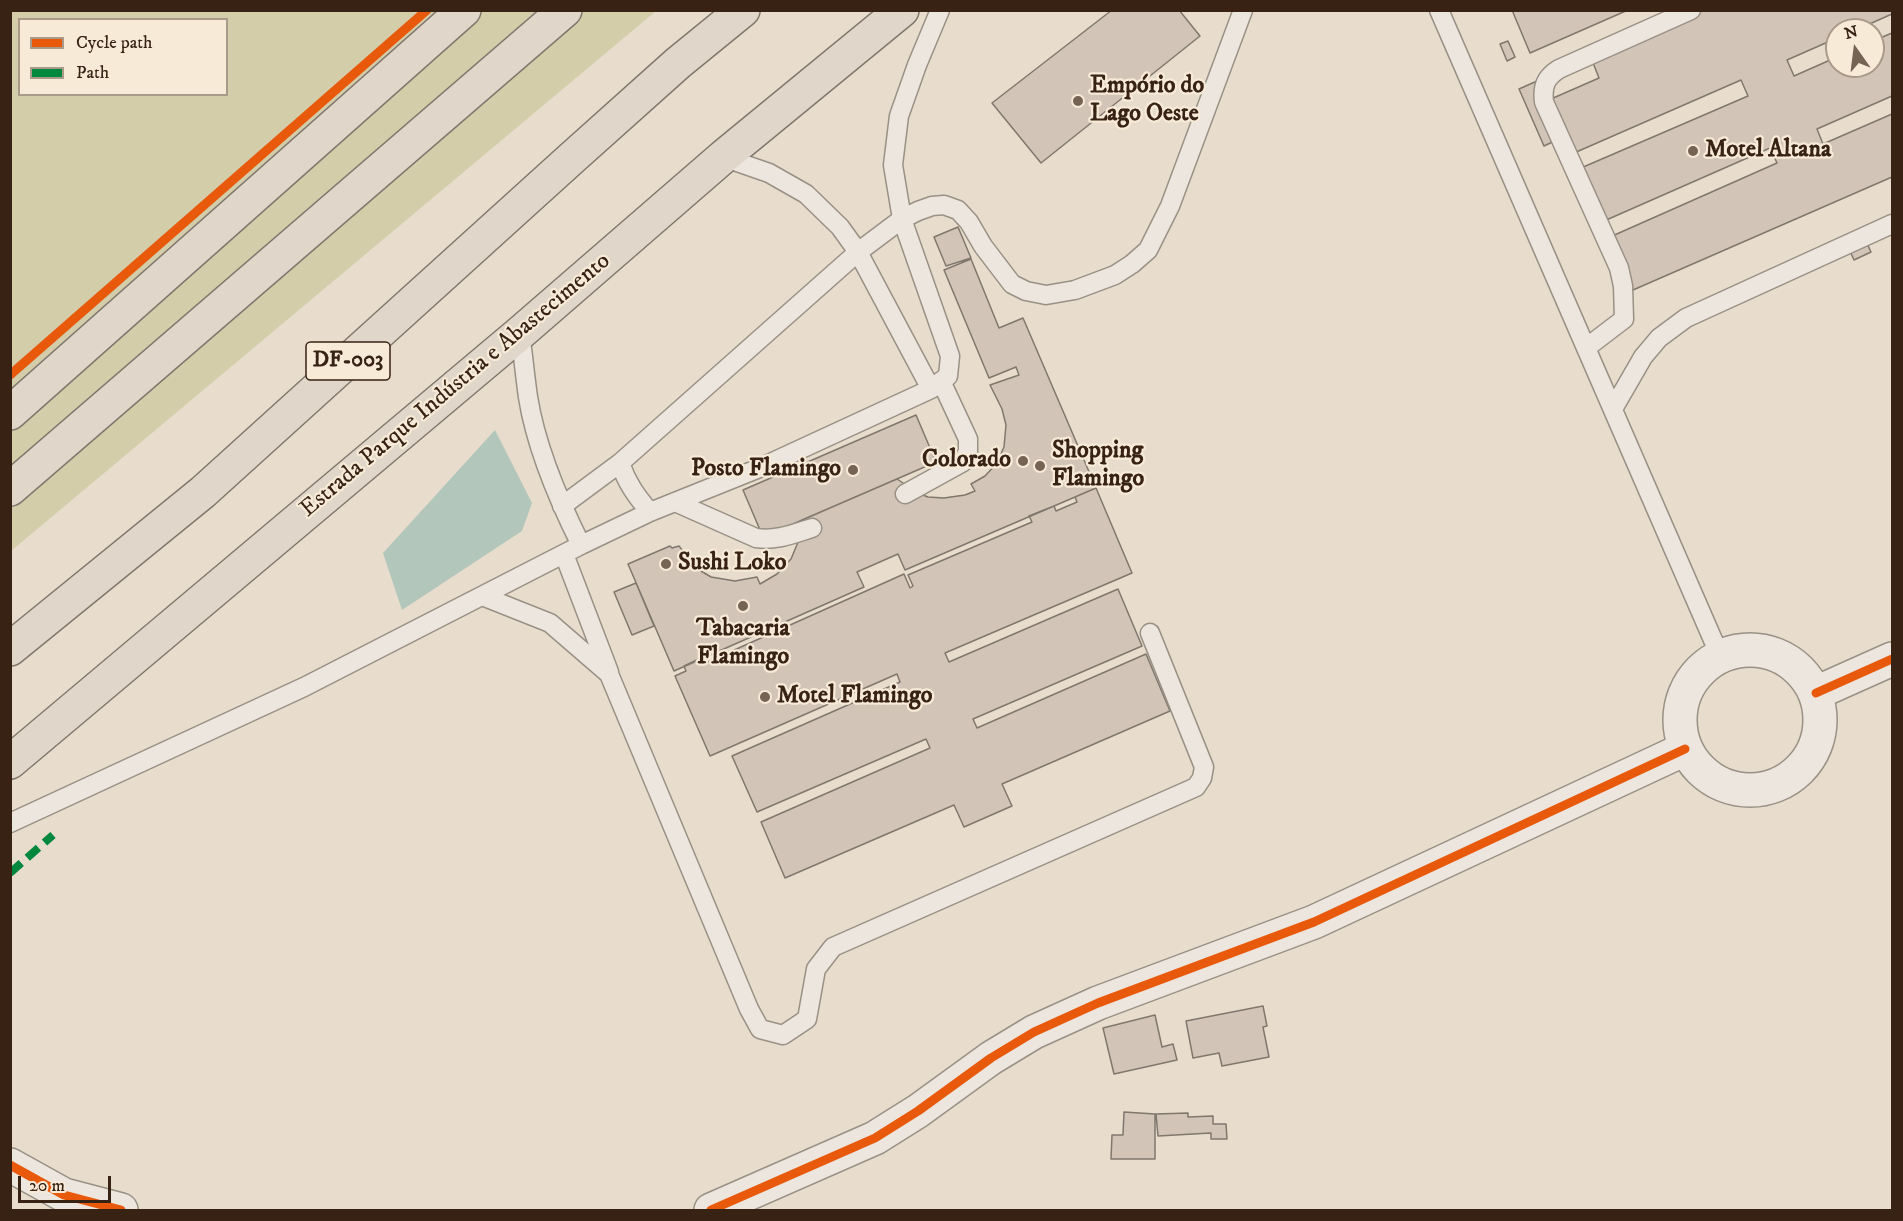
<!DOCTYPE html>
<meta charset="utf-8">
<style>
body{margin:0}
#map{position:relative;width:1903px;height:1221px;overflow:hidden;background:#e8ddcc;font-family:"IM FELL DW Pica",serif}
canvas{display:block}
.frame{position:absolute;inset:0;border:12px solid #372213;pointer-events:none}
.legend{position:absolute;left:18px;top:18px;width:210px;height:78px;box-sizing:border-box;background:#f7ead7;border:2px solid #aa9a89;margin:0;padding:8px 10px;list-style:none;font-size:18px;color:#372213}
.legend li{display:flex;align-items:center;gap:12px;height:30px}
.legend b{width:30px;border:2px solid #aa9a89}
.north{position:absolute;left:1825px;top:18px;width:60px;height:60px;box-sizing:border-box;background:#f7ead7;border:2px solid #aa9a89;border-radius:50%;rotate:346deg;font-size:16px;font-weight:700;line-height:24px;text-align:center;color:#372213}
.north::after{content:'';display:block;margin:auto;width:21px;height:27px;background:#756354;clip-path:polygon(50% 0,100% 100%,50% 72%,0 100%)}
.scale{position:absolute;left:18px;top:1176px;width:93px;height:27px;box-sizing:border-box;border:3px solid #372213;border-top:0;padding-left:8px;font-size:18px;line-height:21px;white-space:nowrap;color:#372213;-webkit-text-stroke:4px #f7ead7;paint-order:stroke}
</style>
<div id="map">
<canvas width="1903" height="1221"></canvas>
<div class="frame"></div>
<ul class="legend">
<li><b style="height:8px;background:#e8590c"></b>Cycle path</li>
<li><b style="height:8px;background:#00873e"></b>Path</li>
</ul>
<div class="north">N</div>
<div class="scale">20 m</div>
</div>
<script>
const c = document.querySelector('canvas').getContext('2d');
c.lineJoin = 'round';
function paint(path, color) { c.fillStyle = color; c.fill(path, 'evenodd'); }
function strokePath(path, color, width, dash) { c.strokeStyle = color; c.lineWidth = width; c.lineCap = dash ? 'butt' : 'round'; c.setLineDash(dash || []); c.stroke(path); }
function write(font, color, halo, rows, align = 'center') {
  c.font = font + ' "IM FELL DW Pica",serif'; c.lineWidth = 4.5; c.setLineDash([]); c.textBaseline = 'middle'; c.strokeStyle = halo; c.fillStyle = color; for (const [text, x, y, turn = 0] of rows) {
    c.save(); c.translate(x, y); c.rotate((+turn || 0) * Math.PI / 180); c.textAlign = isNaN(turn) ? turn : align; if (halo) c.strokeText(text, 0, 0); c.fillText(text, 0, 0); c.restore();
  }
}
const green = new Path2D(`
 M11,11H656L11,551ZM20,20H226V94H20Z`);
const water = new Path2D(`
 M495,430L532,503L522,531L402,610L383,553Z`);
const building = new Path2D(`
 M1112,10H1179L1200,36L1041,163L992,103Z
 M1512,10H1628L1530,53Z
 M1691,10H1892V14L1856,30H1837V38L1787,60L1794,76L1837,57V66H1873V41L1892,33V96L1817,129L1823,144L1892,114V177L1633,290L1610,237L1777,163L1770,148L1604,221L1581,168L1748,96L1741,80L1574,153L1551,99L1599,78L1590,55Z
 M1508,41L1515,57L1507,61L1500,44Z
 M1537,81L1563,137L1544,146L1519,89Z
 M958,227L971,258L946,266L934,237Z
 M1865,239L1871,252L1854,260L1848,247Z
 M971,259L999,328L1023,318L1096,488L905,570L898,554L857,572L864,587L674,671L628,564L670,546L672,548L679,546L696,568L711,577L735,581L757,577L760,584L777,574L791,559L801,535L802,520L897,479L918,493L928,497L944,498L965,495L975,491L971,484L985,476L997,463L1004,447L1006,425L1002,409L990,385L1019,375L1016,367L989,378L944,270Z
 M916,415L936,462L763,537L743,490Z
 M1096,488L1132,573L945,653L949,662L1118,589L1142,646L973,719L977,728L1146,654L1170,711L1002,784L1012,806L964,827L954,805L785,878L761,822L930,748L926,739L757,812L732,756L900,682L897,674L710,756L675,676L686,671L684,666L701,658L703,664L904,574L910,588L913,586L908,575L1032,522L1029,516L1054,506L1056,511L1077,502L1075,497Z
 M636,583L654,626L632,635L614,592Z
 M1263,1006L1267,1026L1263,1027L1269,1057L1222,1066L1219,1053L1193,1058L1186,1021Z
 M1155,1015L1162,1047L1173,1044L1177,1060L1114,1074L1103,1028Z
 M1124,1112L1155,1114V1159H1111L1112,1135H1123Z
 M1188,1113V1117L1213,1116V1124H1226L1227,1139H1211V1133L1158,1136L1156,1114Z`);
const service = new Path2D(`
 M1439,10L1720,656
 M723,157L769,173L806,194L840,227L858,252L931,389
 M1586,348L1624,319L1623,286L1619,268L1544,102C1542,86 1546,77 1559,69L1691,10
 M1613,409L1643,357L1659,338L1686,318L1892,224
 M620,463C627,483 636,496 650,512
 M905,494L963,462L968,451V439L941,381
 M675,502L756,538C776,541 793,534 812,528
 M562,506L620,463L858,252L902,219L918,211L932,206L944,205L958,210L969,222L983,246L1012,284L1026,291L1046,295L1075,290L1115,275L1132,264L1148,250L1170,206L1243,10
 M581,545L650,512L762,467L931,389L948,376L950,356L902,219L893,165L899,116L917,65L940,10
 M564,554L609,672
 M482,596L550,623L609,674L749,1009L760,1029L783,1035L807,1019L816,969L833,947L1196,787L1202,778L1204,767L1150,633
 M10,823L304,687L581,545C558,499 536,448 528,397C525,376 523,354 520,333`);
const minor = new Path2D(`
 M1680 720a70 70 0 1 1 140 0a70 70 0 1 1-140 0Z
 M1816,693L1892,659
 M10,1165L64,1195L121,1210
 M711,1210L875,1138L918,1111L991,1058L1034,1032L1098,1003L1314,922L1685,749`);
const primary = new Path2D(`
 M10,413L464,10
 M10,489L565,10`);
const trunk = new Path2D(`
 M10,649L203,492L573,157L678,63L743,10
 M10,762L520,333L723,157L902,10`);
const quiet = new Path2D(`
 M10,873L53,835`);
const cycleway = new Path2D(`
 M10,375L427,10
 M1816,693L1892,659
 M10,1165L64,1195L121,1210
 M711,1210L875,1138L918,1111L991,1058L1034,1032L1098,1003L1314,922L1685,749`);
const markers = [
 [1078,101,6,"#756354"],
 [1693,151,6,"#756354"],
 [1023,461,6,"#756354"],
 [1040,466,6,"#756354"],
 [853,470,6,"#756354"],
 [666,564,6,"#756354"],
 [743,606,6,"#756354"],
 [765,697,6,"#756354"]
];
const shields = [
 [348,361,84]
];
const shieldNames = [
 ["DF-003",348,361]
];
const poiNames = [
 ["Empório do",1090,87],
 ["Lago Oeste",1090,115],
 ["Motel Altana",1705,151],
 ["Shopping",1052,452],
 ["Flamingo",1052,480],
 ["Colorado",1011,461,"right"],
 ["Posto Flamingo",841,470,"right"],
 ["Sushi Loko",678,564],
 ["Tabacaria",743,630,"center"],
 ["Flamingo",743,658,"center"],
 ["Motel Flamingo",777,697]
];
const streetNames = [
 ["Estrada Parque Indústria e Abastecimento",456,386,-40]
];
paint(green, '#d3cdaa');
paint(water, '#b2c6bb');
paint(building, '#d3c4b8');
strokePath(building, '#80776d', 1.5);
strokePath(service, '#999185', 21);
strokePath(minor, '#999185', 36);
strokePath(primary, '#80776d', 36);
strokePath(trunk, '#80776d', 36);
strokePath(service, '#ece6de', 18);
strokePath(minor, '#ece6de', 33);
strokePath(primary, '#e0d6c9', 33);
strokePath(trunk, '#e0d6c9', 33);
strokePath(quiet, '#00873e', 8, [15, 8]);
strokePath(cycleway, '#e8590c', 9);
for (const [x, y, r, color] of markers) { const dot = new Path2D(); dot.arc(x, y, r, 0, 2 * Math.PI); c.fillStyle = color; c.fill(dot); strokePath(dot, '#f7ead7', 2); }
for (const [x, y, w] of shields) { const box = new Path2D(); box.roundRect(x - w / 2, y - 19, w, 38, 4.5); c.fillStyle = '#f7ead7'; c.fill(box); strokePath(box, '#372213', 1.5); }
write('bold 22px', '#372213', null, shieldNames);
write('bold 24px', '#372213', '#f7ead7', poiNames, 'left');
write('24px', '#372213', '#f7ead7', streetNames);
</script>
